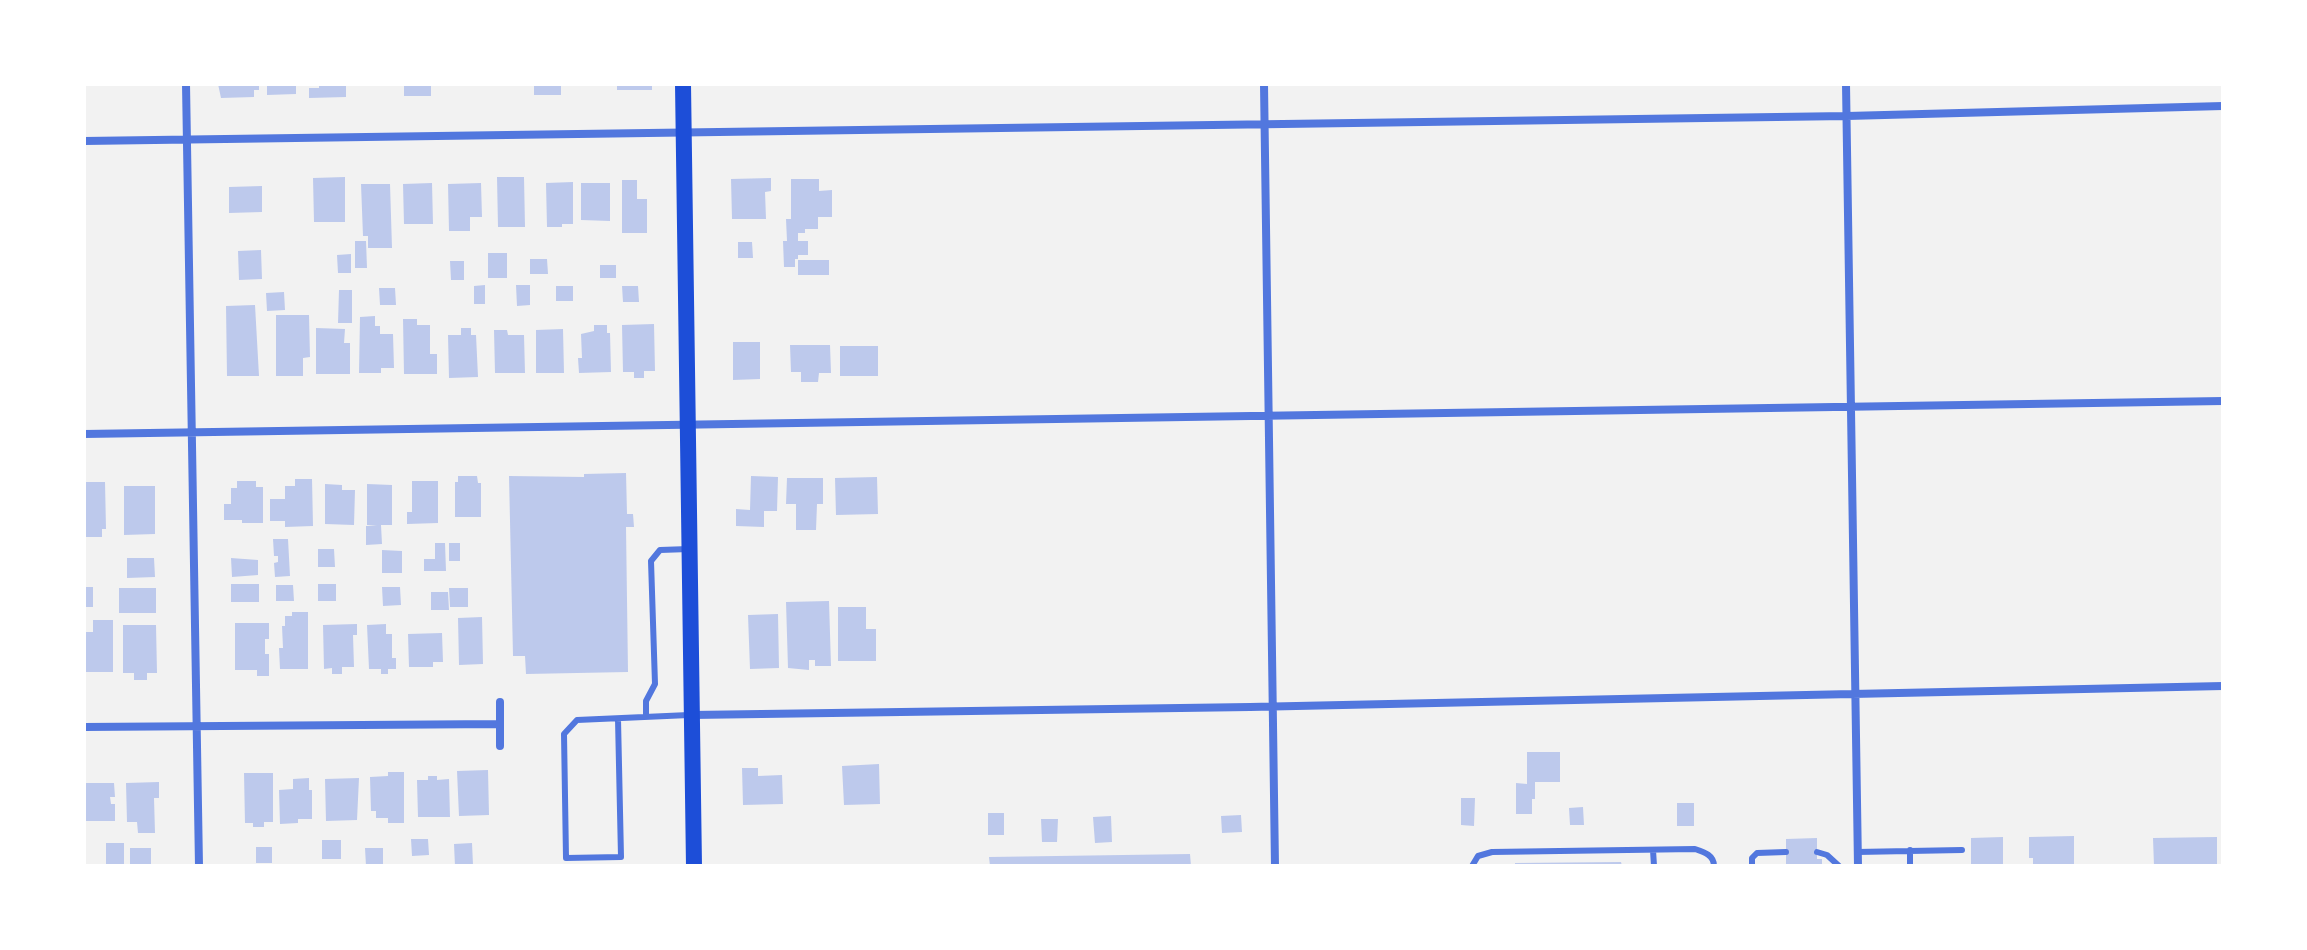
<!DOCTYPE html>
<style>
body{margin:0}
#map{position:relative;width:2307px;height:950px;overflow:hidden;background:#f2f2f2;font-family:Mulish,sans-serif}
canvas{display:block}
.frame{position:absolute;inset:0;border:86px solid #fff;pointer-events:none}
</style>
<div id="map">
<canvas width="2307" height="950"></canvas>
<div class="frame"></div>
</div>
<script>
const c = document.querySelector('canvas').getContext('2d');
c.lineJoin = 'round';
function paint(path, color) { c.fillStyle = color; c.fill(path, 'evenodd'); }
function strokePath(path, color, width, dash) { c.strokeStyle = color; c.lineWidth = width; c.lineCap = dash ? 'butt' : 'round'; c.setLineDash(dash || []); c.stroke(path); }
const building = new Path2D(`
 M218,84H259V90H254V97L221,98Z
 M267,84H296V94L267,95Z
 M319,84H346V97L309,98V88H319Z
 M404,84H431V96H404Z
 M534,84H561V95H534Z
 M617,84H652V90H617Z
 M345,177V222H314L313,178Z
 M497,177H524L525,227H498Z
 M771,178V191L765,192L766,219H732L731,179Z
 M791,179H819V191L832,190V217H818V229H805V233H798V241H808V255H798V259H795V267H784L783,241H787L786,219H791Z
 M622,180H637V199H647V233H622Z
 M573,182V224H562V227H547L546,183Z
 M432,183L433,224H404L403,184Z
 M481,183L482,217H470V231H449L448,184Z
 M581,183H610V221L581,220Z
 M361,184H390L392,248H368V236H363Z
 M262,186V212L229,213V187Z
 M355,241H366L367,268H355Z
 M738,242H752L753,258H738Z
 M261,250L262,279L239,280L238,251Z
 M488,253H507V278H488Z
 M351,254V273H338L337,255Z
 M530,259H547L548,274H530Z
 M798,260H829V275H798Z
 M450,261H464V280H451Z
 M600,265H616V278H600Z
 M485,285V304H474V286Z
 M516,285H530V305L517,306Z
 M556,286H573V301H556Z
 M622,286H638L639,302H623Z
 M379,288H395L396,305H380Z
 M339,290H352V323H338Z
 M284,292L285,310L267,311L266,293Z
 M255,305L259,376H227L226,306Z
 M276,315H309L310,357L303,358V376H276Z
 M375,316V326H380V334H393L394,368H381V373H359L360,317Z
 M403,319H417V325H430V354H437V374H404Z
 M654,324L655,371H644V378H634V372H623L622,325Z
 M594,325H607V333H610L611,372L579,373L578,358H582L581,334L594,331Z
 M316,328L345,329L344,343H350V374H316Z
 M461,328H471V335H476L478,377L449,378L448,335H461Z
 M563,329L564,373H536V330Z
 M494,330H507L508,335H524L525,373H495Z
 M733,342H760V379L733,380Z
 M790,345H830L831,373H819L818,382H801V372H791Z
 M840,346H878V376H840Z
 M626,473L627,514H633L634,527H626L628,672L526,674L525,656H513L509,476L584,477V474Z
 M458,476H477L478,483H481V517H455V482H458Z
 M751,476L778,477L777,511H764V527L736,526V509L750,510Z
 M877,477L878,514L836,515L835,478Z
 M787,478H823V504H817L816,530H796V504H786Z
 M295,479H312L313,526L285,527V521H270V499H285V486H295Z
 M237,481H256V487H263V523H242V520H224V504H231V488H237Z
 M412,481H438V523L407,524V512H412Z
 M84,482H105L106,529H102V537H85Z
 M325,484L342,485V490H355L354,525L325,524Z
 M367,484L392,485V525H381L382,544L366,545V526H377L367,525Z
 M124,486H155V534L124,535Z
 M273,539H288L290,576L275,577L274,563L278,562V556H274Z
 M435,543H445L446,571H424V559H435Z
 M449,543H460V561H449Z
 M318,549H334L335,567H318Z
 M382,550L402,551V573H382Z
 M127,558H154L155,577L127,578Z
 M231,558L258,560V575L232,577Z
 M231,584H259V602H231Z
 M318,584H336V601H318Z
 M276,585H293L294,601H276Z
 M84,587H93V607H84Z
 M382,587H400L401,605L383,606Z
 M119,588H156V613H119Z
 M449,588H468V607H450Z
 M431,592H448L449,610H431Z
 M829,601L831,666H815V660H809V670L788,668L786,602Z
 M838,607H866V629H876V661H838Z
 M292,612H308V669H280L279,648H283L282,626H285V616H292Z
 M778,614L779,668L750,669L748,615Z
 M482,617L483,664L459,665L458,618Z
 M93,620H113V672H86V632H93Z
 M235,623H269V639H265V654H269V676H257V670H235Z
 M357,624V635H353L354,667H342V674H332V668L324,669L323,625Z
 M386,624V634H392V658H396V669H388V674H381V669H369L367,625Z
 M123,625H156L157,673H147V680H134V673H123Z
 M442,633L443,662H433V667H409L408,634Z
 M1527,752H1560V782H1535V799H1532V814H1516V783L1527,784Z
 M879,764L880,804L844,805L842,766Z
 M742,768H758V776L782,775L783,804L743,805Z
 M488,770L489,815L459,816L457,771Z
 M388,772H404V823H388V818H376V811H371L370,777L388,776Z
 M244,773H273V822H264V827H253V823H245Z
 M428,776H437V780L449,779L450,817H418L417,780H428Z
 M309,778V790H312V819H298V823L280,824L279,790L293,789V779Z
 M359,778L357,820L326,821L325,779Z
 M159,782V798H154L155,833H138L137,822H127L126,783Z
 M84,783H114L115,797H110L111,804H115V821H84Z
 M1461,798H1475L1474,826L1461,825Z
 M1677,803H1694V826H1677Z
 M1583,807L1584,825H1570L1569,808Z
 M988,813H1004V835H988Z
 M1241,815L1242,832L1222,833L1221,816Z
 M1111,816L1112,842L1095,843L1093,817Z
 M1041,819H1058L1057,842H1042Z
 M2074,836V866H2033V858H2029V837Z
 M2003,837V866H1971V838Z
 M2217,837V866H2154L2153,838Z
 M1817,838V859H1822V866H1786V839Z
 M411,839H428L429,855L412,856Z
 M322,840H341V859H322Z
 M106,843H124V866H106Z
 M472,843L473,865L455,866L454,844Z
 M256,847H272V863H256Z
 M130,848H151V866H130Z
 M365,848H383V866H366Z
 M1190,854L1191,866H990L989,857Z
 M1621,862L1622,866H1515V863Z`);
const service = new Path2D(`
 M646,717V701L655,684L651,561L660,550L689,549
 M618,719L621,857L566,858L564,734L577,720L689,715
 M1653,850L1654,866
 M1910,850V866
 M1817,852L1827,855L1839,866
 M1857,852L1962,850
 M1472,866L1478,856L1492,852L1695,849C1704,852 1714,855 1714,866
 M1752,866V858L1757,853L1786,852`);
const minor = new Path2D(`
 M186,84L199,866
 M1264,84L1275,866
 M1846,84L1858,866
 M84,141L1847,116L2223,106
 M84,434C797,427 1510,415 2223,401
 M500,702V746
 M692,715L1250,707L2223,686
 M84,727L500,724`);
const secondary = new Path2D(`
 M683,84L694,866`);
paint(building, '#bdc9ec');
strokePath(service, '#5277de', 6);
strokePath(minor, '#5277de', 8);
strokePath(secondary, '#1d4ed8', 16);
</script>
